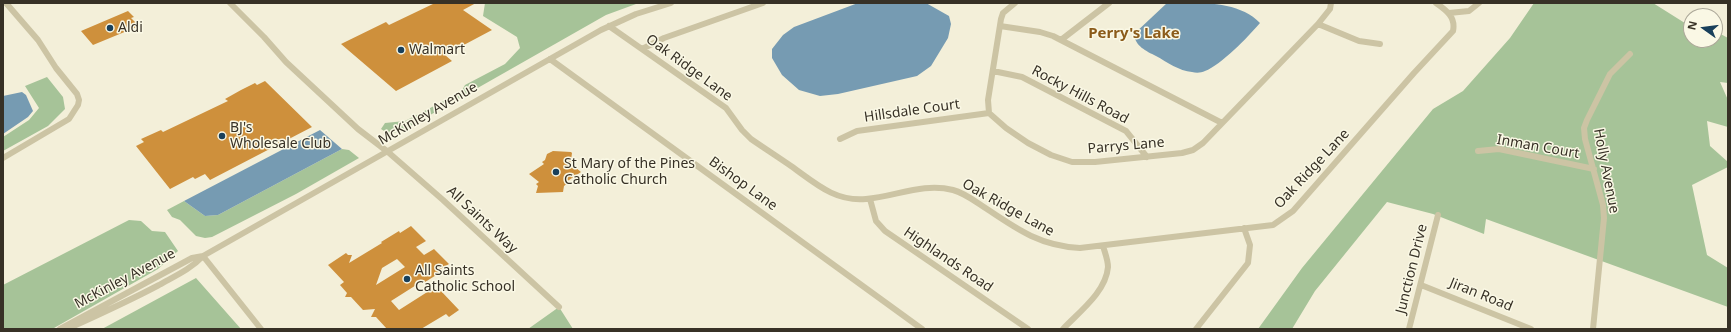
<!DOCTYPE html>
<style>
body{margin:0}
#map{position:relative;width:1731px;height:332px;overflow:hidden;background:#f3efd9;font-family:"Noto Sans",sans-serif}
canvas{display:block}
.frame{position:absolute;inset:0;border:4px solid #373126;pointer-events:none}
.north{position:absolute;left:1683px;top:8px;width:40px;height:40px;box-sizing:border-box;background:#faf8e5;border:1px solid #aca899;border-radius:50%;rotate:284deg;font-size:11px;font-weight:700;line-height:16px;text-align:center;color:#373126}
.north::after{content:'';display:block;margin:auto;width:14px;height:18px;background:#19405b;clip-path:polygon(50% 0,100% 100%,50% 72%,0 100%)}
</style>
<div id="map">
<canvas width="1731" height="332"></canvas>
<div class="frame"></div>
<div class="north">N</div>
</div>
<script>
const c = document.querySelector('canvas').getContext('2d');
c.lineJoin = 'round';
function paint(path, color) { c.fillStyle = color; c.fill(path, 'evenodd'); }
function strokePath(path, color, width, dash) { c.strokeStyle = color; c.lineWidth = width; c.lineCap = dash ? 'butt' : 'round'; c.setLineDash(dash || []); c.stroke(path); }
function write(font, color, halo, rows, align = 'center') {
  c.font = font + ' "Noto Sans",sans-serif'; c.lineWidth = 3; c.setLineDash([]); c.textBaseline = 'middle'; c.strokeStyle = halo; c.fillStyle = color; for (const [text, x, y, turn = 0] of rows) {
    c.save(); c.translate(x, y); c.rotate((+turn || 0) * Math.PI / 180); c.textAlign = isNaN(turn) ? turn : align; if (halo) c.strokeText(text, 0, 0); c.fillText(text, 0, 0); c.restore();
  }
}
const green = new Path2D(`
 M485,3L636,4L606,15L402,131C393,133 388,134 381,129L385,123L405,121L461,92L465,85L505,64L520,48L517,37L483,16Z
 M1534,3H1653L1688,25L1691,24V40H1715V31L1728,38V83L1720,82L1728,100V127L1707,121L1710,146L1728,162V167L1692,185L1707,255L1728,268V307L1486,219L1484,234L1433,214L1387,202L1315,291L1292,329H1258L1302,268L1433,109L1463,91L1510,38Z
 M47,77L63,97L65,109L48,126L3,151V137L29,120L39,108L25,86Z
 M342,149L349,150L359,158L296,194L212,237L205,238L196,236L180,220L172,217L167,210L184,201L205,216L218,215Z
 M129,220L141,221L152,231L165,232L178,251L158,269L54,328L3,329V285Z
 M196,278L241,329H102Z
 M559,307L573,329H528Z`);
const water = new Path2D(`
 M858,3H926L949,16L951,24L948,38L931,66L917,76L838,94L820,96L799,90L782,75L772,58V49L783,35L794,27Z
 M1167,3C1197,3 1238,0 1260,23C1248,37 1221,65 1205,71C1201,73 1196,73 1192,72C1179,71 1167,62 1156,56C1146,51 1135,46 1134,34Z
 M22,92L26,95L33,111L28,117L3,134V96Z
 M320,130L342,149L218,215L205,216L184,201Z`);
const building = new Path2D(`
 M435,3H476L463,10L492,30L445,55L452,61L396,91L341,44L386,22L389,25Z
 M128,11L134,17L131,18L139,26L93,45L81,31Z
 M265,81L312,127L210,180L205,174L195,179L193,177L170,189L136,146L144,142L141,139L161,130L163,132L228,101L225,99L241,90L255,83L257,85Z
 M553,151L571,152L572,153L571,160L573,161L570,163L581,172L566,182L568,183L564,186L563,192L536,193L538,186L536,184L539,182L529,174L544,164L542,162L545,160L547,154Z
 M411,226L426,241L416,247L424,255L434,249L449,264L439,270L441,272L422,284L421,282L391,301L399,310L432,289L434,292L441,291L459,310L449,317L446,314L421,329H387L376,317H371L375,309L363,310L351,297H345L347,293L340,285L344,282L328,265L346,253L348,255H352L349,263L382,243L381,242L399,231L400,233ZM397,259L405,267L376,285L382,268Z`);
const minor = new Path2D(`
 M230,3L264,37L286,62L358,129L388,152L443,200L559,307
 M1015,3L1003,13L1001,19L988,100L989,113L1006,128L1028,143L1051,155L1072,162H1095L1182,153L1193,150L1203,143L1318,24L1330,9L1331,3
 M1449,13L1469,11L1479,3
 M1318,24L1359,41L1380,44
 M609,26L726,108L742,130L751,139C764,148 778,157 791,166C815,183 835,202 866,199C895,197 923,182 953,190C965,193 976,202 987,209C1018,230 1041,246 1080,248L1273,225L1293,211L1414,73L1453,31C1456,17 1446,10 1436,3
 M1000,26L1040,32L1053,36L1222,123
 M1061,40L1109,3
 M642,49L664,38L763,3
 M550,59L922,329
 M993,71L1022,77L1126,131L1147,157
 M840,139L857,131L989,113
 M1478,151L1499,149L1594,169
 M3,158L69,119L78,105L79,100L77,94L56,68L38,40L6,3
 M870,199L876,221L885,231L1028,329
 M203,256L261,329
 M1421,285L1531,329
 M60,329L192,258L203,256
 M67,329C98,315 129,301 159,285C175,276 191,269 203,256L601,30L636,14L671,3
 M1063,329C1079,312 1106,292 1108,267C1108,260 1105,253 1103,246
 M1196,329L1248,263L1250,245L1244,228
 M1409,329L1438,215
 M1593,329L1604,218L1603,205L1585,139L1584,128L1587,120L1610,74L1630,54`);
const markers = [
 [110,28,4,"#19405b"],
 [401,50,4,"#19405b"],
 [222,136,4,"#19405b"],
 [556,172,4,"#19405b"],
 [407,279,4,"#19405b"]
];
const poiNames = [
 ["Aldi",118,28],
 ["Walmart",409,50],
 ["BJ's",230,128],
 ["Wholesale Club",230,144],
 ["St Mary of the Pines",564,164],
 ["Catholic Church",564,180],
 ["All Saints",415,271],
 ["Catholic School",415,287]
];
const streetNames = [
 ["Oak Ridge Lane",689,68,36],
 ["Rocky Hills Road",1080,95,28],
 ["Hillsdale Court",912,111,-8],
 ["McKinley Avenue",428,114,-30],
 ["Parrys Lane",1126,146,-5],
 ["Inman Court",1538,147,10],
 ["Oak Ridge Lane",1312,169,-47],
 ["Holly Avenue",1606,171,79],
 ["Bishop Lane",743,184,36],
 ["Oak Ridge Lane",1008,208,29],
 ["All Saints Way",482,220,43],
 ["Highlands Road",948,260,34],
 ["Junction Drive",1412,269,-76],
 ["McKinley Avenue",125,279,-28],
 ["Jiran Road",1481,295,22]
];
const neighbourhoodNames = [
 ["Perry's Lake",1134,34]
];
paint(green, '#a6c398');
paint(water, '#769bb2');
paint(building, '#ce903c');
strokePath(minor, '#ccc4a4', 6);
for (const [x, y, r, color] of markers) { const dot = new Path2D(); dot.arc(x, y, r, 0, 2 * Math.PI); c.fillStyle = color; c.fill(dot); strokePath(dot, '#faf8e5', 1.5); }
write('14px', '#373126', '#faf8e5', poiNames, 'left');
write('14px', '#373126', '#faf8e5', streetNames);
write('bold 15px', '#8b5b1a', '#faf8e5', neighbourhoodNames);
</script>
